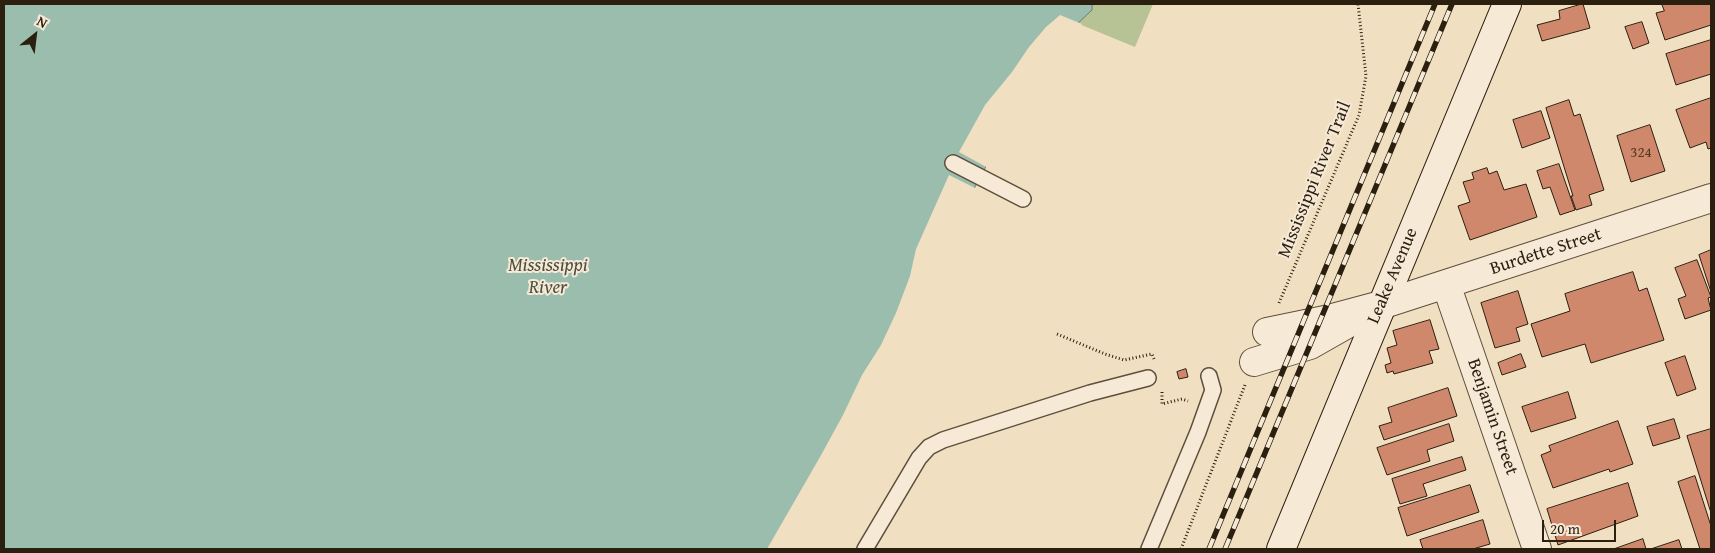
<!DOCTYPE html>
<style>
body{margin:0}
#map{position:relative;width:1715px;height:553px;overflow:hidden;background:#f1dfc2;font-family:"Gentium Book Plus",serif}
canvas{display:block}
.frame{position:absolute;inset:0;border:5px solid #2b1f0f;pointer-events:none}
.north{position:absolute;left:10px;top:10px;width:50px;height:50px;-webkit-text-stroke:4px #f6ead7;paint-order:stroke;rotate:29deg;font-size:14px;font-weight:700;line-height:20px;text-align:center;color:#2b1f0f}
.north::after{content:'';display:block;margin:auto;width:18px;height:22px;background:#2b1f0f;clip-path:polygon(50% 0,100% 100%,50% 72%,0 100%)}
.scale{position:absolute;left:1542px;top:520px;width:74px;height:22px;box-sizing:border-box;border:2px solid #2b1f0f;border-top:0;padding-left:6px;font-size:15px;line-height:18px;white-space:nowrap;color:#2b1f0f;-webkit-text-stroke:4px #f6ead7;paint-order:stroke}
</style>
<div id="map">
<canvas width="1715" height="553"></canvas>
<div class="frame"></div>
<div class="north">N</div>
<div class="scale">20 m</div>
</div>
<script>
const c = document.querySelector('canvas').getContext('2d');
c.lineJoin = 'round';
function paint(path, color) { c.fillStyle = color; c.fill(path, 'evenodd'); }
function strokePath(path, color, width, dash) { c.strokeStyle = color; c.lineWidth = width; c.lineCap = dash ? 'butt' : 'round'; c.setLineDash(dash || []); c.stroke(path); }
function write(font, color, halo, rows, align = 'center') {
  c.font = font + ' "Gentium Book Plus",serif'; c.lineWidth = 4; c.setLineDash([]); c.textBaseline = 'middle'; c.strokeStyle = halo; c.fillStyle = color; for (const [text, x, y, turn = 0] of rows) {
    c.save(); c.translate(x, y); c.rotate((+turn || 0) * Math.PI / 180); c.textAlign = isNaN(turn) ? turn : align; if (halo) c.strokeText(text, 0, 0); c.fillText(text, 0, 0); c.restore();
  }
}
const green = new Path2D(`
 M1059,4H1153L1135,47L1079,24Z`);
const water = new Path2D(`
 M4,4H1092V10L1058,42L1020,103L961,213L800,549H4Z`);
const pier = new Path2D(`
 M1060,15L1082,24L1060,44L1022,104L988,168L959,152L985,105L1012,72L1029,47L1046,27Z
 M949,175L977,189L964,214L937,291L879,415L803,549H767L820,457L843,415L862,375L881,345L896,313L910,276L916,249Z`);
const building = new Path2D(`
 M1583,4L1590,28L1542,41L1537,25L1560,19L1559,11Z
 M1662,4H1711V25L1665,40L1656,13L1664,11Z
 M1642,22L1649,43L1633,49L1625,27Z
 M1711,40V74L1676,85L1666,54Z
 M1711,98V148L1708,149L1706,142L1690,148L1676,110Z
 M1569,100L1574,116L1580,114L1604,190L1589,195L1592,205L1576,210L1571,196H1573L1546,108Z
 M1541,111L1550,138L1522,148L1513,120Z
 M1650,125L1665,171L1631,182L1617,136Z
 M1559,164L1575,210L1560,215L1550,187L1543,189L1537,171Z
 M1487,168L1489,174L1497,171L1504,190L1526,184L1537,217L1470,240L1458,206L1470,202L1463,182L1474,179L1472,173Z
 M1711,250V292L1699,255Z
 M1697,260L1711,297L1708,298L1711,310L1685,319L1678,299L1686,296L1675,268Z
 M1633,272L1639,291L1647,288L1664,340L1591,363L1585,344L1542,357L1531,324L1570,311L1565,294Z
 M1518,291L1528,324L1516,328L1520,341L1495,348L1481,303Z
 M1430,320L1439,349L1429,351L1433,363L1394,374L1393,371L1387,373L1385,365L1391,363L1387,348L1397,345L1393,331Z
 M1521,354L1526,367L1502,375L1498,363Z
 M1685,356L1696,389L1677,396L1665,363Z
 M1186,369L1188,377L1179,379L1177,372Z
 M1448,388L1457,416L1384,440L1379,426L1392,422L1388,408Z
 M1568,392L1576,418L1531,432L1522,407Z
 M1674,419L1680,438L1653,446L1647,427Z
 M1618,421L1633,464L1610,472L1609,469L1553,488L1541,455L1551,451L1549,446Z
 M1449,424L1454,441L1427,450L1430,461L1387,475L1377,448Z
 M1711,429V513L1687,436Z
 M1462,457L1466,470L1423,484L1427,496L1400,504L1392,479Z
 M1695,476L1711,526V549H1700L1678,482Z
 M1628,483L1638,516L1558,545L1547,509Z
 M1470,485L1479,512L1407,536L1398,508Z
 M1483,520L1490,544L1473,549H1423L1420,540Z
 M1643,539L1646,549H1614Z
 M1679,540L1682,549H1651Z`);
const path = new Path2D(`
 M1279,303L1359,115L1366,76L1358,4
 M1057,334L1105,354L1124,360L1152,354L1154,359
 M1162,392V404L1182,399L1188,401
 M1181,549L1245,385`);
const lane = new Path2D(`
 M953,163L1023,199
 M865,549L919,458L929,447L943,440L1090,393L1148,378
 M1149,549L1198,432L1213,390L1209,376`);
const street = new Path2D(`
 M1446,284L1537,549
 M1267,332L1325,320L1381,305L1711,198
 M1254,362L1310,345L1347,324`);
const secondary = new Path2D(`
 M1281,549L1507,4`);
const rail = new Path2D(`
 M1209,549L1435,4
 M1225,549L1452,4`);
const numberNames = [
 ["324",1641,153]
];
const streetNames = [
 ["Mississippi River Trail",1315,180,-68],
 ["Burdette Street",1546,252,-18],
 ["Leake Avenue",1393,276,-67],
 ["Benjamin Street",1492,417,71]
];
const waterNames = [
 ["Mississippi",548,266],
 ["River",548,288]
];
paint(green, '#b7c295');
paint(water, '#9bbdae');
strokePath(water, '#6e7e6e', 1);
paint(pier, '#f1dfc2');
paint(building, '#d0886c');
strokePath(building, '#2b1f0f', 1);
strokePath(lane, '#5c4f3c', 18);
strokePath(street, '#5c4f3c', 30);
strokePath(secondary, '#2b1f0f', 30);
strokePath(path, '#2b1f0f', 3, [1, 2.5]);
strokePath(lane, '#f6ead7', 15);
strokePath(street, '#f6ead7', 28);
strokePath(secondary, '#f6ead7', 28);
strokePath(rail, '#2b1f0f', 5.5);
strokePath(rail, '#f6ead7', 4, [11]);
write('15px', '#543926', null, numberNames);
write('18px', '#2b1f0f', '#f6ead7', streetNames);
write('italic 19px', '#4d4e3f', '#f6ead7', waterNames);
</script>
